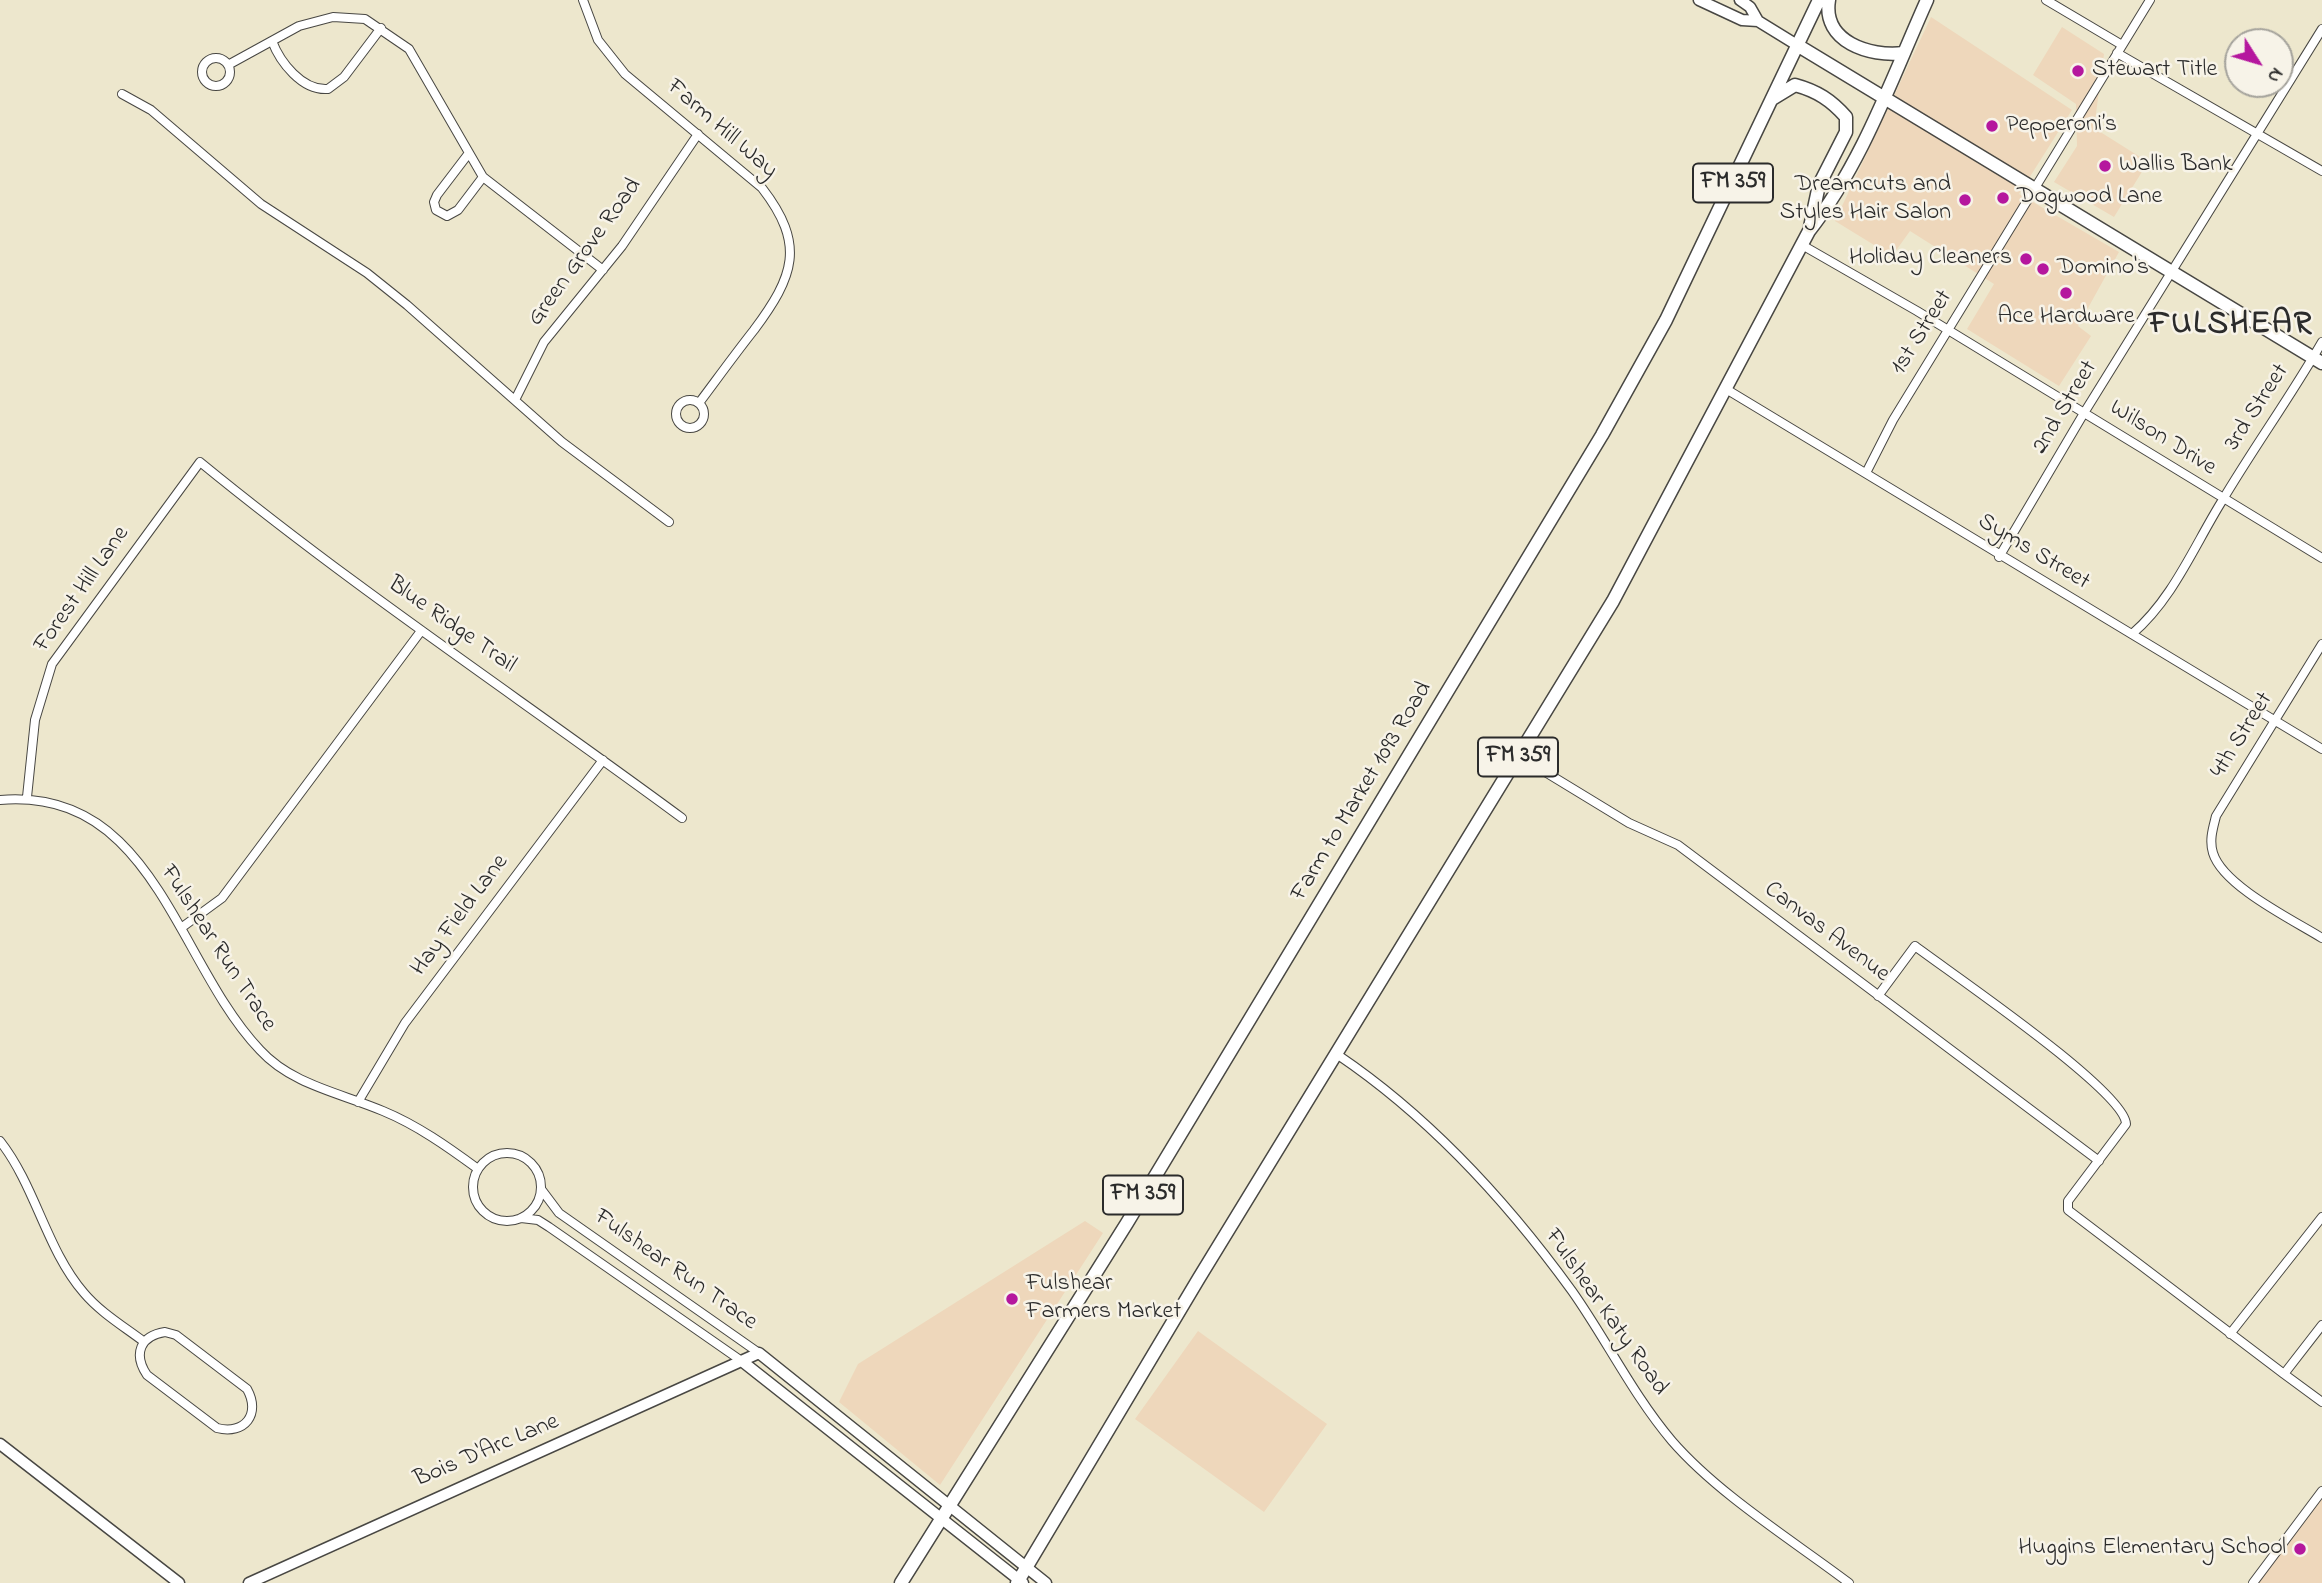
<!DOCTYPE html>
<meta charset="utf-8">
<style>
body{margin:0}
#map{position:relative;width:2322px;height:1583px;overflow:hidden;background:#ede7cd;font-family:"Indie Flower",sans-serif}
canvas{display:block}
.north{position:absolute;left:2224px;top:28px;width:70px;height:70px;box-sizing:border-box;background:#f7f3e8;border:2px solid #a5a39c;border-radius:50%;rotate:127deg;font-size:19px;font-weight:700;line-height:28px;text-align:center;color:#2b2b2b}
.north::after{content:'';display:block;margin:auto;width:24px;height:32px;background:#b5179e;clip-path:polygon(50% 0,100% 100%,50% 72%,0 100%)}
</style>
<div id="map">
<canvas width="2322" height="1583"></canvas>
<div class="north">N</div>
</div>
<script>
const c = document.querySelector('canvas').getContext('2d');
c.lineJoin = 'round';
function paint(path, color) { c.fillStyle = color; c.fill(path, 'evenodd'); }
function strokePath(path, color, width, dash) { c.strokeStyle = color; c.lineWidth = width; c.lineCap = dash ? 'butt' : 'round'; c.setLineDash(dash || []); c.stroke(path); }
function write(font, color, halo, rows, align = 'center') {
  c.font = font + ' "Indie Flower",sans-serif'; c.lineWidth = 5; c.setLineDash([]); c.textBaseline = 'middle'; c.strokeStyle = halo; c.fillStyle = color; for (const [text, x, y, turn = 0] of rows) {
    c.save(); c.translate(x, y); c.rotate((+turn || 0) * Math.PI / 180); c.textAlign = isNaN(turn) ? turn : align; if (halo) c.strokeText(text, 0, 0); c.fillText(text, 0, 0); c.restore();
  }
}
const built = new Path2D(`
 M1931,17L2072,110L2019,194L2119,252L2078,326L2091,336L2059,386L1967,329L1994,284L1910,231L1892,256L1835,221Z
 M2062,27L2104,54L2094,128L2148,162L2114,217L2054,182L2077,146L2076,104L2033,75Z
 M1085,1221L1103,1233L940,1485L839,1402L858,1364Z
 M1198,1331L1327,1424L1264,1512L1135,1419Z
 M2322,1491V1583H2253Z`);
const street = new Path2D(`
 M583,0L598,40L625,74L762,188C806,245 794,276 754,330C735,354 717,379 699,403
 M2046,0L2122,45
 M272,41C280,62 302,91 328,89L344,77L381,28
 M2117,53L2322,171
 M202 72a14 14 0 1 1 28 0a14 14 0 1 1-28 0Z
 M228,65L299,26L333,17L365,19L409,49L483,177L603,270
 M122,94L151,110L261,204L367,273L407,305L562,442L669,522
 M469,153L437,195L434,202L436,210L447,216L458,210L483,177
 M1802,245L1917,311L2322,558
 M1726,389L2322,749
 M515,400L544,342L622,246L698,134
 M676 414a14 14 0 1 1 28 0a14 14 0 1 1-28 0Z
 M1866,473L1893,420L2150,0
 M1999,557L2084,413L2322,29
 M2132,634C2173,599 2194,546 2222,501C2254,447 2291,396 2322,342
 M2322,644L2216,816C2213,828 2209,840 2213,853C2223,886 2293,920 2322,938
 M1519,756L1629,823L1678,845L2099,1161
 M27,797L35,720L52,664L200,462C355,589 521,699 682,818
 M0,800C154,787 176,962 260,1050C292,1085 341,1093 383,1111C417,1125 448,1147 478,1169
 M181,928L222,898L421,631
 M1878,996L1915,946C1949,972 2125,1091 2126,1124L2068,1201V1210L2284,1374L2322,1325
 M1338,1055C1431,1118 1506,1200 1572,1291C1606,1339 1633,1395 1672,1441C1718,1494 1792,1540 1849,1583
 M358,1102L405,1023L603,760
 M0,1141C36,1187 46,1249 84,1293C100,1312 123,1326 143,1341
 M473 1187a34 34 0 1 1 68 0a34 34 0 1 1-68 0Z
 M541,1189L559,1213L759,1353
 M521,1218L538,1220L549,1227L743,1362
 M165,1332L176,1335L247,1389C261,1414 245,1435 217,1428L147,1375C133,1354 140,1336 165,1332Z
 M2230,1334L2322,1217
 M2284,1374L2322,1402
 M2253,1583L2322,1491`);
const secondary = new Path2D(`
 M1699,0L1742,20L1758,21L1797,45
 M1740,0L1750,7L1758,21
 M743,1362L1023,1583
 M0,1444L179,1583
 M249,1583L759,1353L1046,1583`);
const primary = new Path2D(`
 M1829,0C1822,42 1870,57 1903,53
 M1797,45L2322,363
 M1772,99L1795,85C1817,91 1831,100 1846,117V132L1819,185L1810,227
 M901,1583L1127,1223L1602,435L1666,320L1819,0
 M1017,1583L1199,1278L1613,601L1809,231C1862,164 1892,78 1927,0`);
const markers = [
 [2078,71,7,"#b5179e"],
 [1992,126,7,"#b5179e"],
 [2105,166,7,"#b5179e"],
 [2003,198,7,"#b5179e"],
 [1965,200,7,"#b5179e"],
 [2026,259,7,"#b5179e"],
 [2043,269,7,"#b5179e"],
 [2066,293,7,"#b5179e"],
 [1012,1299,7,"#b5179e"],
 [2300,1549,7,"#b5179e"]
];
const shields = [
 [1733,183,80],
 [1518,757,80],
 [1143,1195,80]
];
const shieldNames = [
 ["FM 359",1733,183],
 ["FM 359",1518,757],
 ["FM 359",1143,1195]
];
const poiNames = [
 ["Stewart Title",2092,71],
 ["Pepperoni’s",2006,126],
 ["Wallis Bank",2119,166],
 ["Dreamcuts and",1951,186,"right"],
 ["Styles Hair Salon",1951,214,"right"],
 ["Dogwood Lane",2017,198],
 ["Holiday Cleaners",2012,259,"right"],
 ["Domino's",2057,269],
 ["Ace Hardware",2066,318,"center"],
 ["Fulshear",1026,1285],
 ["Farmers Market",1026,1313],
 ["Huggins Elementary School",2286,1549,"right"]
];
const streetNames = [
 ["Farm Hill Way",721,130,41],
 ["Green Grove Road",586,253,-54],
 ["1st Street",1923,333,-58],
 ["2nd Street",2066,408,-59],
 ["3rd Street",2258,408,-57],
 ["Wilson Drive",2162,439,32],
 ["Syms Street",2033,553,31],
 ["Forest Hill Lane",83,590,-55],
 ["Blue Ridge Trail",451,626,35],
 ["4th Street",2243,736,-58],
 ["Farm to Market 1093 Road",1363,792,-59],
 ["Hay Field Lane",461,916,-53],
 ["Canvas Avenue",1826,933,37],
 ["Fulshear Run Trace",217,949,57],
 ["Fulshear Run Trace",675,1271,35],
 ["Fulshear Katy Road",1605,1313,55],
 ["Bois D'Arc Lane",487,1452,-23]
];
const districtNames = [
 ["FULSHEAR",2231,327]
];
paint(built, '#eed7bb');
strokePath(street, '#484743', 10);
strokePath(secondary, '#484743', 13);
strokePath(primary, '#484743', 15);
strokePath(street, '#fff', 8);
strokePath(secondary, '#fff', 10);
strokePath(primary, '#fff', 12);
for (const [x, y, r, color] of markers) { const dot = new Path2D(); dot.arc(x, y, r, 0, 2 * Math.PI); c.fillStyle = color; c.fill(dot); strokePath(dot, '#f7f3e8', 2.5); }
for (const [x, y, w] of shields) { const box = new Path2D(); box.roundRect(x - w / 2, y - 19.5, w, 39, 5); c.fillStyle = '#f7f3e8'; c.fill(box); strokePath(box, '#2b2b2b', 2); }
write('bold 23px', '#2b2b2b', null, shieldNames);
write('24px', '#2b2b2b', '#f7f3e8', poiNames, 'left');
write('24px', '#2b2b2b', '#f7f3e8', streetNames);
c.letterSpacing = '2px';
write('bold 32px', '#2b2b2b', '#f7f3e8', districtNames);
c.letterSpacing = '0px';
</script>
